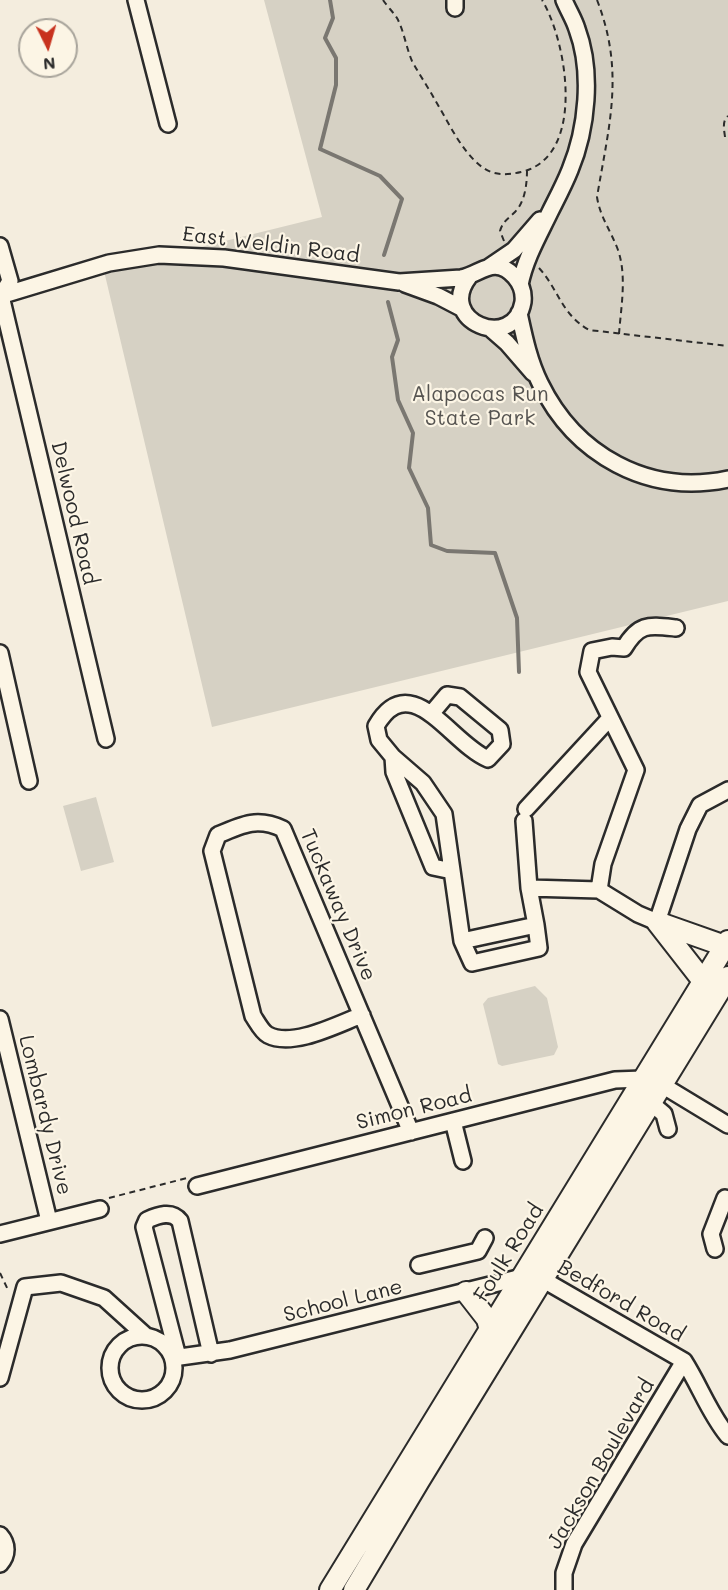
<!DOCTYPE html>
<style>
body{margin:0}
#map{position:relative;width:728px;height:1590px;overflow:hidden;background:#f4edde;font-family:Mali,sans-serif}
canvas{display:block}
.north{position:absolute;left:18px;top:18px;width:60px;height:60px;box-sizing:border-box;background:#fcf5e5;border:2px solid #a8a49b;border-radius:50%;rotate:175deg;font-size:16px;font-weight:700;line-height:24px;text-align:center;color:#2b2b2b}
.north::after{content:'';display:block;margin:auto;width:21px;height:27px;background:#c8321e;clip-path:polygon(50% 0,100% 100%,50% 72%,0 100%)}
</style>
<div id="map">
<canvas width="728" height="1590"></canvas>
<div class="north">N</div>
</div>
<script>
const c = document.querySelector('canvas').getContext('2d');
c.lineJoin = 'round';
function paint(path, color) { c.fillStyle = color; c.fill(path, 'evenodd'); }
function strokePath(path, color, width, dash) { c.strokeStyle = color; c.lineWidth = width; c.lineCap = dash ? 'butt' : 'round'; c.setLineDash(dash || []); c.stroke(path); }
function write(font, color, halo, rows, align = 'center') {
  c.font = font + ' Mali,sans-serif'; c.lineWidth = 4.5; c.setLineDash([]); c.textBaseline = 'middle'; c.strokeStyle = halo; c.fillStyle = color; for (const [text, x, y, turn = 0] of rows) {
    c.save(); c.translate(x, y); c.rotate((+turn || 0) * Math.PI / 180); c.textAlign = isNaN(turn) ? turn : align; if (halo) c.strokeText(text, 0, 0); c.fillText(text, 0, 0); c.restore();
  }
}
const green = new Path2D(`
 M264,0H728V601L212,727L104,271L322,217Z
 M96,797L114,862L81,871L63,806Z
 M535,986L547,998L558,1047L554,1055L502,1066L498,1064L483,1004L488,998Z`);
const stream = new Path2D(`
 M330,0L333,18L325,38L336,58V85L320,149L380,176L402,199L384,255
 M388,302L398,340L392,357L398,400L413,433L409,468L428,508L431,545L447,551L495,553L517,618L519,672`);
const path = new Path2D(`
 M383,0C387,6 393,12 397,18C404,31 406,47 412,61C419,74 428,87 435,100C449,123 461,151 482,167C494,176 508,175 521,172C587,157 567,41 542,0
 M597,0C625,72 609,125 597,197C600,217 611,231 618,250C627,276 621,307 619,334
 M725,137C724,129 722,121 728,116
 M504,241L500,231C503,221 508,219 515,212C525,202 527,184 527,170
 M539,268C559,290 561,314 589,330L728,346
 M109,1198L187,1178
 M0,1273L9,1292`);
const minor = new Path2D(`
 M136,0L168,124
 M455,0V8
 M0,246L10,281L1,296
 M489,267L514,250L540,220
 M405,284L438,296L463,309
 M520,285C525,259 539,235 550,212C557,198 564,185 570,170C587,129 593,72 577,29C574,19 568,10 564,0
 M0,296L109,263L159,255L224,258L399,282L461,278C480,275 494,254 515,277C521,284 524,293 523,302C514,353 435,321 469,277
 M1,296L106,739
 M519,313C524,336 529,361 540,383C575,455 648,496 728,479
 M491,329L507,343L533,373
 M676,628C648,625 639,623 624,648L612,647L592,651L588,672L636,770L603,864L599,890L638,914L657,922L688,829L700,805L728,790
 M0,653L29,781
 M431,714L447,695L460,697L500,730L502,744L488,759C451,744 411,666 376,726L379,740L393,757L423,783L444,814L462,941L536,925L529,888L524,821
 M393,757L394,772L433,867L452,871
 M526,809L610,718
 M529,888L599,890
 M462,941L472,963L539,948L536,925
 M362,1015C338,1024 293,1048 268,1035C262,1032 257,1022 253,1016L212,851L218,835C243,824 258,817 283,829L411,1132
 M0,1019L49,1221
 M662,1085L728,1125
 M651,1103L664,1114L668,1129
 M453,1121L463,1161
 M197,1186L615,1080L643,1079
 M0,1234L100,1209
 M715,1249L711,1234L725,1198
 M419,1265L478,1251L485,1238
 M110 1368a32 32 0 1 1 64 0a32 32 0 1 1-64 0Z
 M178,1357L144,1227L147,1220C158,1215 172,1210 180,1221L211,1354
 M173,1358L230,1350L522,1277L542,1279L684,1361C700,1386 709,1413 728,1436
 M0,1378L25,1287L61,1283L104,1298L146,1336
 M0,1535C8,1544 8,1555 0,1564
 M564,1590V1573L574,1544L684,1361`);
const major = new Path2D(`
 M657,922L703,981
 M657,922L725,946
 M466,1292L487,1319L490,1330
 M330,1590L728,941
 M354,1590L419,1481L728,977`);
const streetNames = [
 ["East Weldin Road",271,245,7],
 ["Delwood Road",74,513,77],
 ["Tuckaway Drive",338,905,67],
 ["Simon Road",414,1109,-14],
 ["Lombardy Drive",45,1115,76],
 ["Foulk Road",509,1253,-58],
 ["School Lane",343,1301,-14],
 ["Bedford Road",621,1301,30],
 ["Jackson Boulevard",601,1464,-60]
];
const parkNames = [
 ["Alapocas Run",480,395],
 ["State Park",480,419]
];
paint(green, '#d6d1c4');
strokePath(stream, '#7a7771', 4);
strokePath(minor, '#2b2b2b', 20);
strokePath(major, '#2b2b2b', 24);
strokePath(path, '#2b2b2b', 2, [6, 4.5]);
strokePath(minor, '#fcf5e5', 15);
strokePath(major, '#fcf5e5', 20);
write('21px', '#2b2b2b', '#fcf5e5', streetNames);
write('21px', '#565451', '#fcf5e5', parkNames);
</script>
